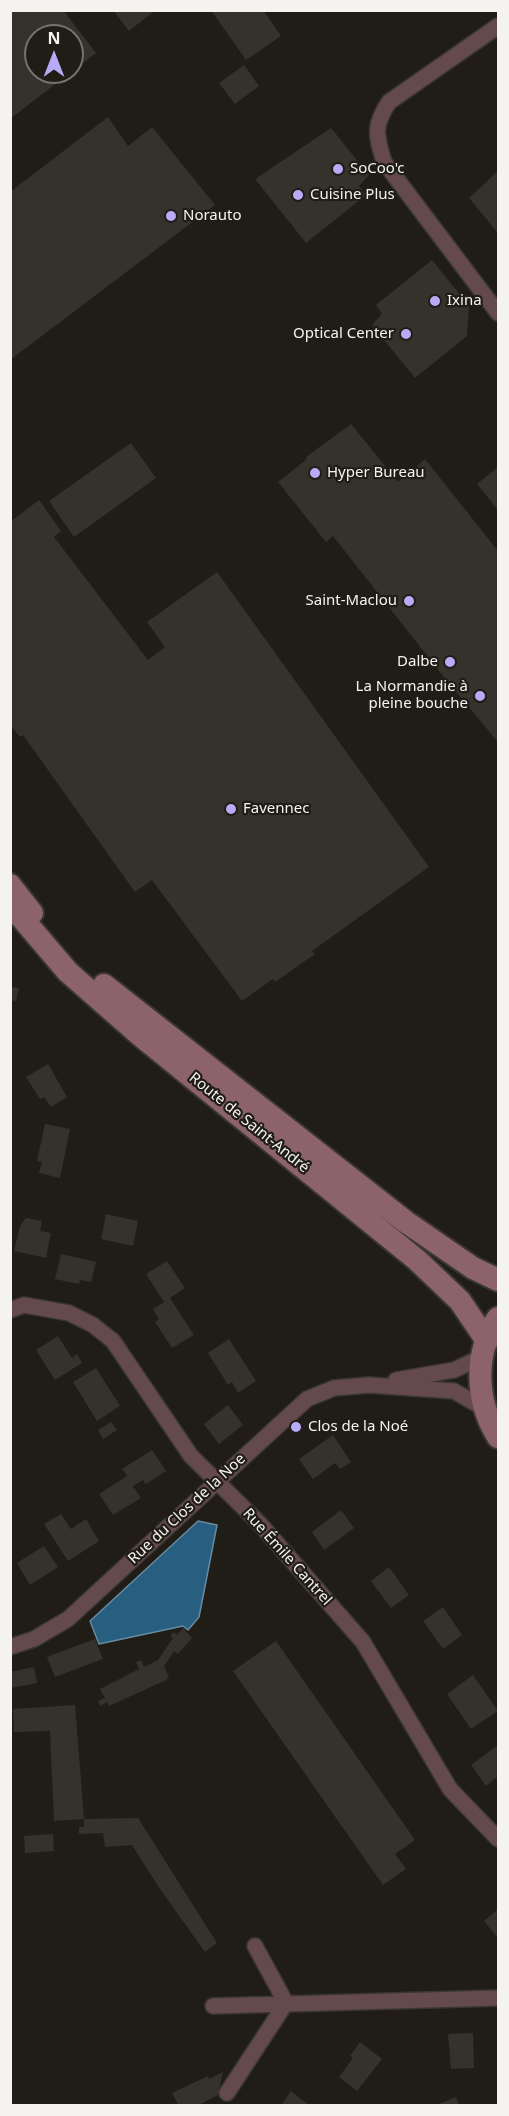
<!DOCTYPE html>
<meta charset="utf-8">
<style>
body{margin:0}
#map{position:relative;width:509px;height:2116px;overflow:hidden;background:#201d17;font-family:"Noto Sans",sans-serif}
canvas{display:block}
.frame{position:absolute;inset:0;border:12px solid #f5f3ef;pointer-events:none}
.north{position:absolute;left:24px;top:24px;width:60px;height:60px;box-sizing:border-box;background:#201d17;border:2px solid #75736d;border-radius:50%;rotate:0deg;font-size:16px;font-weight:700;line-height:24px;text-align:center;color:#f5f3ef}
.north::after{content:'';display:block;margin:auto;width:21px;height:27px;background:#b7abf8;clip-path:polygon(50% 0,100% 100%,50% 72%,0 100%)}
</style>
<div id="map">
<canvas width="509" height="2116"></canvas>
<div class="frame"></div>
<div class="north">N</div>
</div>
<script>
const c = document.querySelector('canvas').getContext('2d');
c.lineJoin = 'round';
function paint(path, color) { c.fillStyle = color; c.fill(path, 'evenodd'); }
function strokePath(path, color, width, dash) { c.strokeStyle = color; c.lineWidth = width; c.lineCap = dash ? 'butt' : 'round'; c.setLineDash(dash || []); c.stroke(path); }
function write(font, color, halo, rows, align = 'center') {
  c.font = font + ' "Noto Sans",sans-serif'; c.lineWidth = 4.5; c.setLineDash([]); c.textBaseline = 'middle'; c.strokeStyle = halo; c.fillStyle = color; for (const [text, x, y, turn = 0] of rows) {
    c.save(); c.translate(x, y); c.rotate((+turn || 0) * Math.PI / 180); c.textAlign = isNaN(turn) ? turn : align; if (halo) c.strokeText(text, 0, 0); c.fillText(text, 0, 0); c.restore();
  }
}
const water = new Path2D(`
 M198,1521L217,1525L199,1617L188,1630L183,1626L99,1644L90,1621Z`);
const building = new Path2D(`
 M10,10H63L96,53L72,72V36H36V72H71L10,119Z
 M113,10H152L153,12L129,31Z
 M211,10H263L281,36L246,60Z
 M244,65L259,86L235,104L219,83Z
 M108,117L128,146L152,127L215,205L10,360V192Z
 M331,128L369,175L359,186L366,195L306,243L255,179Z
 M498,171V233L469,198Z
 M432,260L469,306L467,336L415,378L372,325L382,314L376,305Z
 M351,424L398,482L425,459L498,551V742L447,681L333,536L326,542L278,482L307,459L306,457Z
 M131,443L156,478L74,537L49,501Z
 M498,467V510L477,484Z
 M39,500L61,531L54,537L148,660L165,647L147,622L217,572L429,867L312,951L315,954L275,982L273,979L242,1001L152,880L135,892L23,735L20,737L10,725V522Z
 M10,987L19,988L16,1001L10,1000Z
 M48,1064L67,1097L51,1107L44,1097L40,1099L26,1077Z
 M45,1124L70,1129L60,1178L39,1173L42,1162L37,1161Z
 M106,1214L138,1221L133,1246L101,1239Z
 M26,1218L42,1221L40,1231L51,1233L46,1258L14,1251L20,1226Z
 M61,1254L96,1262L91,1282L80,1280L79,1284L55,1279Z
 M167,1261L185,1288L170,1298L194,1335L172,1348L155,1322L159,1319L153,1309L164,1302L146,1274Z
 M58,1336L72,1358L77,1354L82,1363L55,1380L36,1350Z
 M229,1339L256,1381L238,1393L232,1382L228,1385L208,1353Z
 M96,1368L120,1406L97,1421L73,1382Z
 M228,1405L243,1425L219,1444L204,1424Z
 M111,1422L117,1430L103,1439L98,1430Z
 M333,1435L351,1462L340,1469L335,1463L313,1479L299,1459Z
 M152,1450L166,1471L146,1484L143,1480L133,1486L141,1498L113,1515L99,1494L127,1476L122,1469Z
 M341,1510L354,1528L324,1550L312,1532Z
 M61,1514L71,1529L86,1519L99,1541L68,1561L44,1524Z
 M44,1546L58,1567L30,1585L17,1563Z
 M389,1567L409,1595L391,1608L371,1581Z
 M443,1607L462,1635L443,1649L423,1621Z
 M183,1628L192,1638L178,1654L174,1651L164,1666L169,1678L166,1680L109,1706L107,1702L100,1706L98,1701L105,1698L100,1689L139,1669L136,1662L141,1660L144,1667L158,1660L173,1638L170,1636L174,1632L177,1635Z
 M95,1639L103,1659L55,1677L47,1657Z
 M276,1641L415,1840L395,1854L406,1869L383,1885L233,1671Z
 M34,1667L37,1683L11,1688L10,1672Z
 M473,1675L498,1711L471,1729L447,1694Z
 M75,1705L84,1819L54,1821L50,1731L14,1732L13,1709Z
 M498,1745V1776L486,1786L471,1765Z
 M138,1818L217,1943L205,1952L160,1889L132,1845L105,1847L103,1833L79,1834V1827H84V1819Z
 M53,1834L54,1851L25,1853L24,1836Z
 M498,1909V1935L497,1937L484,1921Z
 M473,2033L474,2068L451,2069L448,2034Z
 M360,2042L382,2059L357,2091L339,2077L353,2058L350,2056Z
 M223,2072L218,2095L197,2106H179L172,2093L208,2076L209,2079Z
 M291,2091L310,2106H284L282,2104Z
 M456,2097L459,2106H436V2105Z`);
const minor = new Path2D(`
 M498,26L389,102C373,126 376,135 384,162L498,313
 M10,1310L24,1305L69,1313L93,1325L113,1341L191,1456L260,1524L363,1642L450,1789L498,1839
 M396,1380L454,1370L482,1357
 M10,1647L34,1639L68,1619L307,1399L334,1388L369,1385L454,1391L485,1409
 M213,2006L498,1998
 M227,2093L286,2003L255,1946`);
const secondary = new Path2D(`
 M10,885L32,913
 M10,904L68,972L141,1036L417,1260L460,1301L487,1341
 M104,985L406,1222L473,1268L498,1280
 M498,1318C473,1353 476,1402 498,1437`);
const markers = [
 [338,169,6,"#b7abf8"],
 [298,195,6,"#b7abf8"],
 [171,216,6,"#b7abf8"],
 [435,301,6,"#b7abf8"],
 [406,334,6,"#b7abf8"],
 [315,473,6,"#b7abf8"],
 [409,601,6,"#b7abf8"],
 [450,662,6,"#b7abf8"],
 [480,696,6,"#b7abf8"],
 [231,809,6,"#b7abf8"],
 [296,1427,6,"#b7abf8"]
];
const poiNames = [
 ["SoCoo'c",350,169],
 ["Cuisine Plus",310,195],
 ["Norauto",183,216],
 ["Ixina",447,301],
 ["Optical Center",394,334,"right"],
 ["Hyper Bureau",327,473],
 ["Saint-Maclou",397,601,"right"],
 ["Dalbe",438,662,"right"],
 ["La Normandie à",468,687,"right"],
 ["pleine bouche",468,704,"right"],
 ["Favennec",243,809],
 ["Clos de la Noé",308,1427]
];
const streetNames = [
 ["Route de Saint-André",249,1123,39],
 ["Rue du Clos de la Noe",187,1509,-43],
 ["Rue Émile Cantrel",287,1557,48]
];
paint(water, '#285e7f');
strokePath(water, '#668ba1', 1.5);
paint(building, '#35322c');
strokePath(minor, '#3a3731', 18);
strokePath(secondary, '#3a3731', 26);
strokePath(minor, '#644a4d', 15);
strokePath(secondary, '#8c6368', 22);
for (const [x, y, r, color] of markers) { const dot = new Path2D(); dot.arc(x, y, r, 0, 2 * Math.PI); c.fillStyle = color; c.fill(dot); strokePath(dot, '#201d17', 2); }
write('15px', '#f5f3ef', '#201d17', poiNames, 'left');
write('15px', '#f5f3ef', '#201d17', streetNames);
</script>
